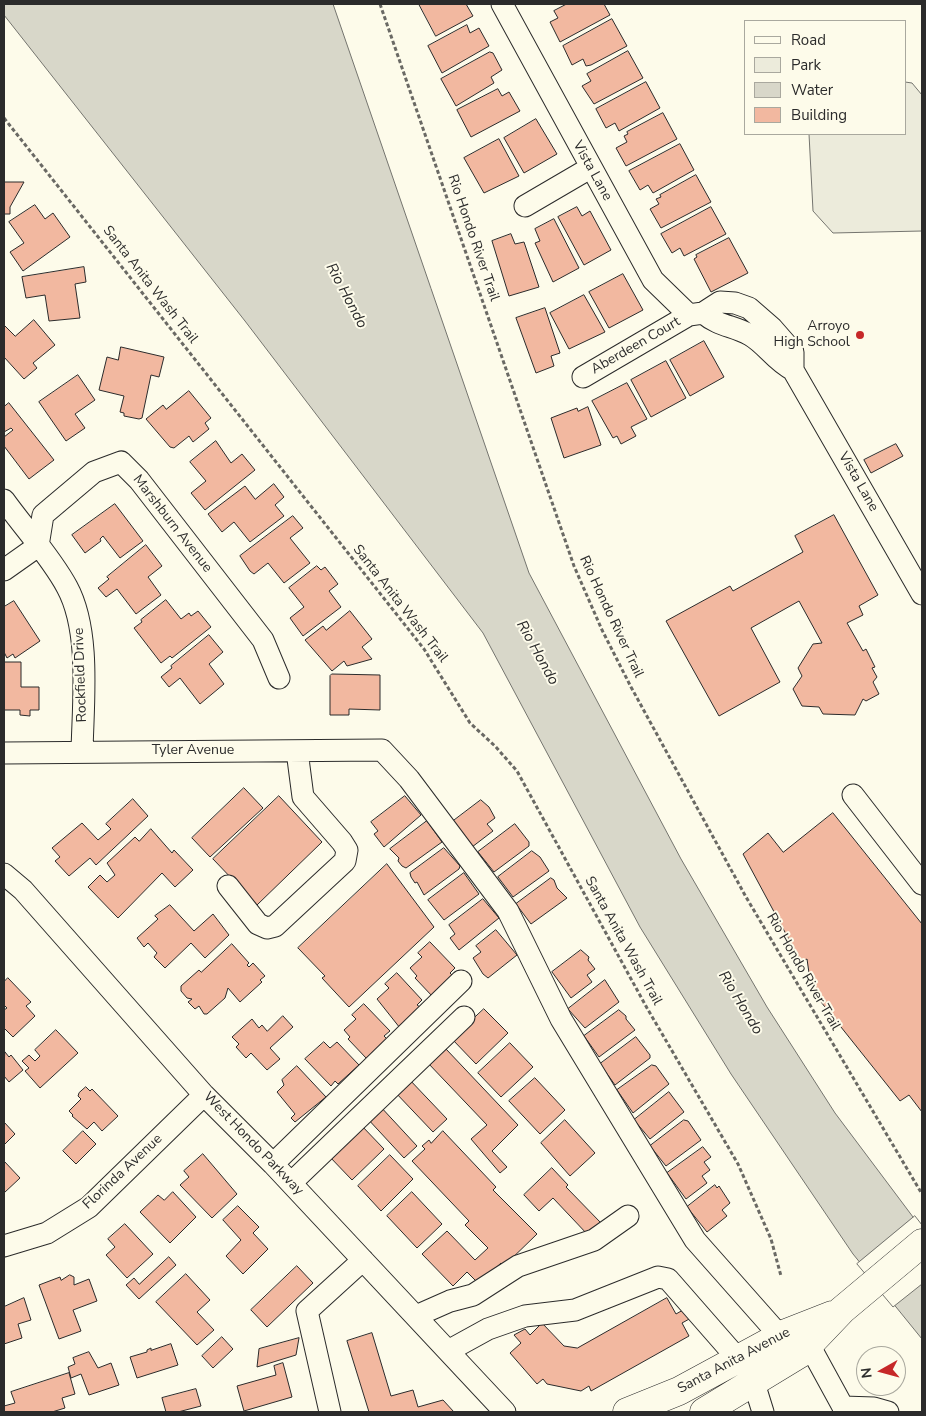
<!DOCTYPE html>
<style>
body{margin:0}
#map{position:relative;width:926px;height:1416px;overflow:hidden;background:#fdfbea;font-family:"Nunito Sans",sans-serif}
canvas{display:block}
.frame{position:absolute;inset:0;border:5px solid #2b2b2b;pointer-events:none}
.legend{position:absolute;left:744px;top:20px;width:162px;height:115px;box-sizing:border-box;background:#fdfbea;border:1px solid #a9a89e;margin:0;padding:6px 9px;list-style:none;font-size:15px;color:#2b2b2b}
.legend li{display:flex;align-items:center;gap:10px;height:25px}
.legend b{width:25px;border:1px solid #a9a89e}
.north{position:absolute;left:856px;top:1346px;width:50px;height:50px;box-sizing:border-box;background:#fdfbea;border:1px solid #a9a89e;border-radius:50%;rotate:263deg;font-size:14px;font-weight:700;line-height:20px;text-align:center;color:#2b2b2b}
.north::after{content:'';display:block;margin:auto;width:18px;height:22px;background:#c62828;clip-path:polygon(50% 0,100% 100%,50% 72%,0 100%)}
</style>
<div id="map">
<canvas width="926" height="1416"></canvas>
<div class="frame"></div>
<ul class="legend">
<li><b style="height:6px;background:#fdfbea"></b>Road</li>
<li><b style="height:14px;background:#ecebdb"></b>Park</li>
<li><b style="height:14px;background:#d8d7c9"></b>Water</li>
<li><b style="height:14px;background:#f2b8a0"></b>Building</li>
</ul>
<div class="north">N</div>
</div>
<script>
const c = document.querySelector('canvas').getContext('2d');
c.lineJoin = 'round';
function paint(path, color) { c.fillStyle = color; c.fill(path, 'evenodd'); }
function strokePath(path, color, width, dash) { c.strokeStyle = color; c.lineWidth = width; c.lineCap = dash ? 'butt' : 'round'; c.setLineDash(dash || []); c.stroke(path); }
function write(font, color, halo, rows, align = 'center') {
  c.font = font + ' "Nunito Sans",sans-serif'; c.lineWidth = 4; c.setLineDash([]); c.textBaseline = 'middle'; c.strokeStyle = halo; c.fillStyle = color; for (const [text, x, y, turn = 0] of rows) {
    c.save(); c.translate(x, y); c.rotate((+turn || 0) * Math.PI / 180); c.textAlign = isNaN(turn) ? turn : align; if (halo) c.strokeText(text, 0, 0); c.fillText(text, 0, 0); c.restore();
  }
}
const green = new Path2D(`
 M905,82L912,83L922,95V231L833,233L813,211L809,134H905Z`);
const water = new Path2D(`
 M4,4H333L529,573L681,859L767,1007L835,1113L922,1229V1339L853,1254L731,1074L640,927L483,633L245,321L4,15Z`);
const pier = new Path2D(`
 M915,1216L922,1225V1284L893,1307L857,1264Z`);
const building = new Path2D(`
 M419,4H466L473,16L436,36Z
 M567,4H604L610,15L560,42L550,22L558,18L554,11Z
 M612,19L627,46L591,65L586,66L583,59L572,65L563,46Z
 M467,25L470,33L479,28L489,46L442,73L428,46Z
 M628,51L643,78L594,104L582,86L591,81L587,74Z
 M490,52L493,53L502,70L491,77L494,83L456,106L441,79Z
 M646,82L660,108L619,131L615,123L606,128L596,109Z
 M498,89L502,96L509,92L520,111L471,137L457,110Z
 M663,113L677,139L626,166L616,148L627,142L624,136L628,134L627,132Z
 M536,119L557,154L524,173L504,138Z
 M499,139L519,176L484,193L464,158Z
 M680,144L694,170L653,193L648,185L640,190L629,171Z
 M696,175L711,202L661,228L650,209L659,204L656,199L661,197L660,195Z
 M4,182H24L10,207V214H4Z
 M35,205L45,219L53,213L70,237L23,271L10,252L24,243L9,222Z
 M577,207L582,216L590,211L611,250L584,265L558,217Z
 M711,207L726,234L684,256L680,248L672,253L661,234Z
 M554,219L579,268L553,282L535,243L540,241L535,229Z
 M511,234L515,244L524,242L539,287L509,296L492,241Z
 M729,238L748,273L711,292L694,259L697,257L696,255Z
 M84,267L86,282L75,284L80,318L49,321L45,295L26,298L22,277Z
 M623,274L643,310L609,328L589,292Z
 M584,295L605,332L569,349L550,313Z
 M545,308L560,353L551,356L554,366L536,373L516,318Z
 M34,320L55,345L33,363L37,368L24,379L4,357V325L15,336Z
 M704,341L724,377L690,396L670,360Z
 M121,347L164,357L159,377L151,375L142,418L139,419L124,416V413L120,412L124,396L99,390L107,357L118,360Z
 M666,361L686,398L651,417L631,380Z
 M78,375L95,400L75,414L85,428L66,441L39,402Z
 M627,383L647,419L631,427L636,436L621,444L617,436L613,438L592,401Z
 M189,391L211,418L205,423L209,429L193,442L189,436L174,448L170,447L146,419L163,405L166,409Z
 M9,403L54,460L29,479L4,446V437L13,430L11,428L4,432V407Z
 M588,407L601,445L564,458L551,418L577,408L578,411Z
 M216,441L231,463L242,454L255,470L205,510L191,493L206,481L190,462Z
 M896,444L903,456L871,473L864,460Z
 M274,484L284,497L275,505L284,516L250,542L234,522L222,532L208,514L245,486L255,499Z
 M115,504L143,541L120,558L103,536L100,539L101,541L85,553L72,535Z
 M834,515L878,595L859,606L863,615L847,623L863,651L866,649L875,667L872,668L877,677L873,682L879,694L866,701L863,699L855,715L823,714L819,707L802,706L793,689L802,676L798,668L813,644L822,643L799,601L751,628L780,682L719,716L666,621L730,586L733,591L803,552L795,536Z
 M293,516L303,528L290,538L310,563L284,583L268,563L254,574L250,571L240,556Z
 M146,545L162,566L148,577L161,595L136,614L117,589L106,597L98,588L109,579L107,577Z
 M317,566L321,570L325,567L338,584L329,591L341,607L303,636L290,618L304,607L289,588Z
 M166,600L181,619L189,613L191,616L198,611L211,627L172,658L170,656L161,663L134,628L142,622L141,620Z
 M14,601L40,641L15,658L13,654L7,658L4,652V607Z
 M350,611L372,639L362,647L372,659L347,666L344,661L332,671L305,640L323,626L326,630Z
 M209,635L223,652L209,664L224,684L200,704L180,678L169,687L161,677L172,668L171,666Z
 M4,662H21V687H39V710H30V716L20,715V710H4Z
 M332,674L380,675V710L349,709V715H330V676Z
 M244,788L263,808L210,857L192,838Z
 M279,796L322,842L257,905L213,859Z
 M405,796L421,815L384,847L374,834L378,831L371,822Z
 M133,799L148,816L96,865L90,858L69,876L55,861L60,857L52,848L82,823L98,840L111,829L106,824Z
 M481,800L489,807L495,818L487,824L493,831L472,847L452,822Z
 M833,813L922,924V1112L909,1095L900,1101L821,1002L810,980L807,959L801,962L743,854L768,833L783,852Z
 M427,821L442,842L406,868L402,866L398,861L399,858L390,849Z
 M515,824L529,842V846L494,872L478,852Z
 M151,829L172,853L174,850L193,870L175,887L162,873L118,918L88,887L100,875L107,882L115,875L107,863L135,837L139,841Z
 M444,848L460,866L459,869L424,895L417,882L415,883L411,877L410,873Z
 M532,851L540,857L549,871L513,897L498,877Z
 M387,864L434,927L349,1007L322,978L325,976L298,948Z
 M464,873L479,894L444,920L428,900Z
 M551,878L554,880L557,888L567,898L531,924L516,904Z
 M483,899L499,918L459,950L450,938L455,934L449,925Z
 M170,905L194,931L213,914L229,935L205,958L191,943L165,968L154,957L157,953L148,943L144,947L137,938L158,919L155,916Z
 M496,930L517,955L488,978L483,974L473,958L481,952L476,946Z
 M430,942L455,968L450,973L453,976L433,997L415,978L417,976L410,968L422,957L418,953Z
 M232,944L249,963L247,965L249,967L253,963L265,976L260,980L262,982L240,1002L228,988L225,998L207,1014H204L199,1006L195,1009L188,1002L192,999L187,998L181,991V986L199,970L201,972Z
 M581,950L589,957L588,960L595,969L587,975L592,982L571,998L552,972Z
 M397,973L422,1000L417,1005L420,1007L400,1028L377,999L389,988L385,984Z
 M8,978L31,1002L26,1006L35,1016L13,1037L4,1028V1010L7,1008L4,1005V982Z
 M605,980L619,1002L585,1028L568,1009Z
 M364,1004L390,1031L384,1036L387,1039L367,1059L348,1039L350,1037L344,1030L356,1019L352,1015Z
 M484,1009L508,1033L476,1064L452,1039Z
 M619,1010L626,1016V1019L635,1030L599,1057L584,1036Z
 M283,1016L293,1027L270,1048L280,1059L267,1070L251,1053L246,1058L236,1047L239,1044L232,1037L252,1019L259,1028L262,1025L267,1031Z
 M56,1030L78,1053L40,1088L25,1071L29,1068L22,1061L29,1055L35,1061L40,1056L35,1050Z
 M636,1037L650,1055V1058L615,1085L600,1064Z
 M324,1042L330,1048L337,1042L359,1065L338,1084L335,1081L331,1086L305,1059Z
 M510,1043L533,1067L501,1097L478,1073Z
 M446,1049L518,1125L492,1151L507,1167L500,1173L471,1139L487,1125L427,1062Z
 M5,1052L9,1057L11,1055L23,1070L9,1082L4,1076Z
 M652,1065L656,1066L669,1084L633,1113L617,1090Z
 M297,1066L326,1097L295,1122L291,1118L295,1114L277,1092L284,1085L282,1080Z
 M408,1078L447,1119L433,1132L394,1091Z
 M535,1078L565,1110L540,1134L509,1101Z
 M86,1087L90,1091L92,1089L118,1116L102,1131L94,1122L87,1129L72,1116L73,1115L69,1111L81,1099L78,1096L79,1093Z
 M669,1092L684,1112L650,1139L634,1120Z
 M379,1105L417,1146L404,1158L366,1117Z
 M565,1120L595,1153L570,1176L541,1143Z
 M684,1120L688,1121L701,1140L666,1166L650,1146Z
 M4,1122L15,1134L4,1145Z
 M360,1124L384,1149L352,1180L328,1155Z
 M83,1131L96,1144L76,1164L63,1151Z
 M443,1131L496,1187L493,1190L537,1234L504,1266L501,1263L479,1284L467,1272L453,1286L422,1254L447,1231L475,1260L488,1248L465,1225L469,1221L412,1161L425,1149L422,1146L429,1140L431,1143Z
 M703,1147L711,1157L704,1162L710,1170L702,1176L707,1183L686,1199L667,1173Z
 M203,1154L237,1194L212,1218L180,1185L189,1177L184,1171Z
 M390,1155L413,1179L381,1211L358,1186Z
 M4,1161L20,1178L4,1193Z
 M552,1168L568,1185L566,1187L601,1223L588,1235L553,1198L539,1211L524,1195Z
 M715,1185L717,1188L719,1186L730,1203L722,1210L727,1216L707,1232L687,1207Z
 M173,1192L196,1217L170,1243L140,1212L158,1195L164,1200Z
 M412,1192L442,1224L417,1248L387,1216Z
 M238,1206L259,1227L253,1233L268,1249L243,1274L226,1256L241,1240L223,1220Z
 M125,1224L153,1254L127,1278L106,1255L115,1247L108,1239Z
 M169,1257L176,1265L139,1299L126,1285L134,1278L139,1284Z
 M297,1266L313,1283L267,1327L251,1310Z
 M186,1274L210,1300L197,1312L214,1330L197,1345L156,1302Z
 M70,1275L74,1277V1285L89,1279L97,1301L73,1310L81,1331L59,1339L39,1285L60,1277L61,1280Z
 M24,1298L31,1320L18,1324L22,1338L4,1344V1307Z
 M667,1298L676,1314L683,1310L691,1318L682,1323L689,1336L591,1391L589,1386L581,1391L547,1384L543,1379L537,1384L510,1353L521,1343L514,1335L525,1329L530,1335L542,1323L564,1346L577,1348Z
 M372,1333L391,1396L413,1390L418,1407L443,1400L454,1412H369L347,1341Z
 M222,1337L233,1349L213,1368L202,1356Z
 M299,1338L296,1355L257,1367L259,1349Z
 M171,1344L178,1365L137,1378L130,1357L147,1352V1350L151,1348V1350Z
 M89,1352L98,1368L111,1363L119,1385L89,1395L81,1374L71,1378L68,1367L75,1364L73,1358Z
 M283,1363L292,1397L244,1411L237,1386L276,1375L274,1366Z
 M69,1373L75,1394L62,1398L65,1408L52,1412H4V1406L15,1403L11,1392Z
 M196,1389L201,1406L178,1412H166L162,1398Z`);
const path = new Path2D(`
 M380,4L574,566L602,630L631,687L746,897L922,1194
 M4,118L424,649L470,723L495,746L517,771L647,1008L738,1164L771,1239L781,1276`);
const minor = new Path2D(`
 M502,4L653,280L689,315L703,313L720,302L735,303L749,308L772,328L793,352V370L922,594
 M525,206L590,168
 M703,313C720,327 732,325 750,335C766,344 774,360 793,370
 M583,377L689,315
 M4,500C24,528 51,557 67,587C91,631 83,702 82,752
 M4,570L38,546L43,515L94,472L121,462L139,480L263,640L279,678
 M4,753L382,750L409,779L508,911L561,1019L695,1240L780,1336
 M853,795L922,884
 M4,874L23,890L204,1095L273,1164L505,1412
 M228,886L258,924L267,928L275,926L345,861L347,850L342,842L303,797L297,751
 M273,1164L461,981
 M291,1183L464,1017
 M4,1246L47,1233L89,1207L204,1095
 M416,1316L450,1301L473,1295L518,1266L594,1240L628,1216
 M802,1332L843,1407
 M448,1351L488,1329L525,1316L575,1310L658,1277L668,1279L738,1359
 M754,1383L763,1412
 M330,1412L307,1311L363,1260
 M844,1412L843,1407L874,1408L888,1412`);
const major = new Path2D(`
 M627,1412L679,1391L786,1333L832,1315
 M704,1412L801,1353L842,1310L922,1243`);
const markers = [
 [860,335,5,"#c62828"]
];
const streetNames = [
 ["Vista Lane",592,171,61],
 ["Rio Hondo River Trail",473,238,71],
 ["Santa Anita Wash Trail",150,285,52],
 ["Aberdeen Court",636,346,-30],
 ["Vista Lane",858,482,60],
 ["Marshburn Avenue",172,524,52],
 ["Santa Anita Wash Trail",400,604,52],
 ["Rio Hondo River Trail",611,617,65],
 ["Rockfield Drive",81,675,-92],
 ["Tyler Avenue",193,751],
 ["Santa Anita Wash Trail",623,941,61],
 ["Rio Hondo River Trail",803,972,60],
 ["West Hondo Parkway",253,1144,46],
 ["Florinda Avenue",123,1172,-43],
 ["Santa Anita Avenue",734,1361,-28]
];
const poiNames = [
 ["Arroyo",850,327],
 ["High School",850,343]
];
const waterNames = [
 ["Rio Hondo",346,296,62],
 ["Rio Hondo",537,653,61],
 ["Rio Hondo",740,1003,59]
];
paint(green, '#ecebdb');
strokePath(green, '#74746e', 1);
paint(water, '#d8d7c9');
strokePath(water, '#74746e', 1);
paint(pier, '#fdfbea');
strokePath(pier, '#74746e', 1);
paint(building, '#f2b8a0');
strokePath(building, '#2b2b2b', 1);
strokePath(minor, '#2b2b2b', 23);
strokePath(major, '#2b2b2b', 29);
strokePath(path, '#6a6964', 3, [4, 2.5]);
strokePath(minor, '#fdfbea', 21);
strokePath(major, '#fdfbea', 28);
for (const [x, y, r, color] of markers) { const dot = new Path2D(); dot.arc(x, y, r, 0, 2 * Math.PI); c.fillStyle = color; c.fill(dot); strokePath(dot, '#fdfbea', 2); }
write('14px', '#2b2b2b', '#fdfbea', streetNames);
write('14px', '#2b2b2b', '#fdfbea', poiNames, 'right');
write('italic 15px', '#2b2b2b', '#fdfbea', waterNames);
</script>
